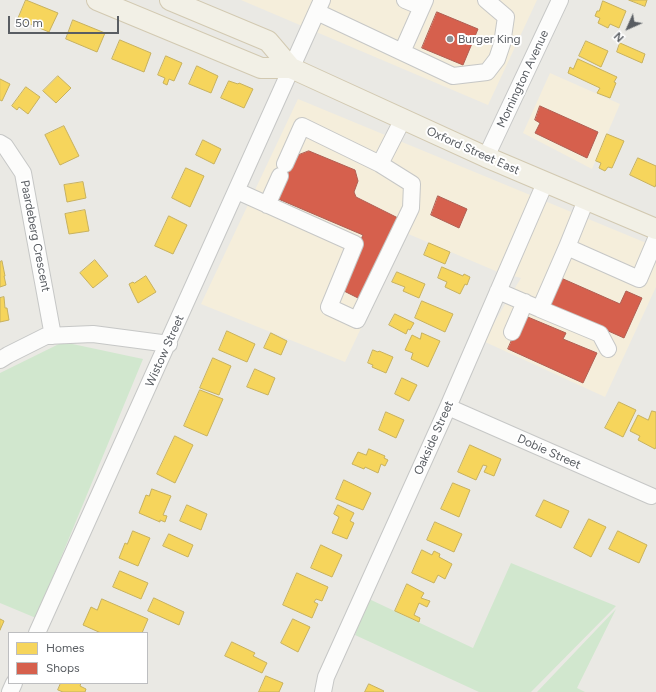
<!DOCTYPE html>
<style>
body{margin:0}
#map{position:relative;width:656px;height:692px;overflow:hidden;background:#eae9e4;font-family:Figtree,sans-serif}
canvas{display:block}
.legend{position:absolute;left:8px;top:632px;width:140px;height:52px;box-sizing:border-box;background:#fff;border:1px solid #bdbec0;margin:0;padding:5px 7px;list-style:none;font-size:12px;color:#595d62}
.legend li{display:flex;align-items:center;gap:8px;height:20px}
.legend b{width:20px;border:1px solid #bdbec0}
.north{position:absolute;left:608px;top:8px;width:40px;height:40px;-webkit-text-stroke:3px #fff;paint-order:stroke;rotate:225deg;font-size:11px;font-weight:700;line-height:16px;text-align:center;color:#595d62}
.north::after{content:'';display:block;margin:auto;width:14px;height:18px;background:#595d62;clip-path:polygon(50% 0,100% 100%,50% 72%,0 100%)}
.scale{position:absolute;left:8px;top:16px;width:111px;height:18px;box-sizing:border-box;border:2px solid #595d62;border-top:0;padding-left:5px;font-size:12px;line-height:14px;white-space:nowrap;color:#595d62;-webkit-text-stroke:3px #fff;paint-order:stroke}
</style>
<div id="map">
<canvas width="656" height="692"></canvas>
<ul class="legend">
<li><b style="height:11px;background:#f6d55c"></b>Homes</li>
<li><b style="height:11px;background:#d6604d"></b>Shops</li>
</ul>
<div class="north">N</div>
<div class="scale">50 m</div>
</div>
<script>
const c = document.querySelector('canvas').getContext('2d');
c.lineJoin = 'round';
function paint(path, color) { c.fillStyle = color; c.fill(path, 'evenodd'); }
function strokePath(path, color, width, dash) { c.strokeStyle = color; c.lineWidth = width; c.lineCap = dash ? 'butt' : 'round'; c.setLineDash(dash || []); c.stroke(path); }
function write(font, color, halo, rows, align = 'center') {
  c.font = font + ' Figtree,sans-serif'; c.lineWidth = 4; c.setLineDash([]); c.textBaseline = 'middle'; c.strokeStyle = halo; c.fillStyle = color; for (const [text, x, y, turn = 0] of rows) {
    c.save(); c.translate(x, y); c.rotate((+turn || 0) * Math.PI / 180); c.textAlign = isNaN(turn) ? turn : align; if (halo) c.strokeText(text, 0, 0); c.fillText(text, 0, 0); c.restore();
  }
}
const commercial = new Path2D(`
 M241,0H537L488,105Z
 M550,73L620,104L592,169L523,133Z
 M298,99L656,247V287L605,397L483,341L521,278L498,272L406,233L345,362L201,304Z`);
const green = new Path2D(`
 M63,342L143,359L36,618L0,603V373Z
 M511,563L616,606L531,692H479L355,635L369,599L473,648Z
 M616,609L577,688L585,692H537Z`);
const homes = new Path2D(`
 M26,0L58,13L49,32L18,19Z
 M629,0H647L645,6Z
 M603,1L626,11L619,28L610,24L608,28L598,23L600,18L595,16L597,11H599Z
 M73,20L105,33L97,52L66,39Z
 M120,40L151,53L144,72L112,59Z
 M586,41L608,51L601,67L579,56Z
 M620,43L645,54L642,63L617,52Z
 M166,56L182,63L174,81L169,79L167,85L163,83L165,78L158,75Z
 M578,59L617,77L614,82L616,83L610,98L597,93L600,88L568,73L570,67L573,69Z
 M197,66L218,76L211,93L189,84Z
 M58,76L71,88L56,103L43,91Z
 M0,79L10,84L2,101L0,100Z
 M229,81L238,84L239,83L253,89L244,108L221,98Z
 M26,87L40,97L28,114L19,107L17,110L12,106Z
 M64,126L79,156L60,165L45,135Z
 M607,134L624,141L612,168L608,167L605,171L599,168L601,163L596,161Z
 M203,140L221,149L214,164L196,155Z
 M638,158L656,166V184L655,187L630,175Z
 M186,168L204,176L190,207L172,198Z
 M83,182L86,198L67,202L64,185Z
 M85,210L89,231L69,234L65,214Z
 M169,216L187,225L173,254L155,246Z
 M429,243L450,252L445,264L424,255Z
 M95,260L108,276L93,288L80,273Z
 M2,261L5,276H4L6,285L0,287V262Z
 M442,267L463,276L464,274L470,277L467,285L465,284L460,294L445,287L447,282L438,278Z
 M397,272L425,284L419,298L403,291L405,287L392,282Z
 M146,276L156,292L138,303L132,291L129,284L133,282L134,283Z
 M4,297L5,308H7L9,320L0,322V298Z
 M422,301L453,314L445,332L415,318Z
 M395,314L414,323L410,330L408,329L406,334L389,325Z
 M227,331L255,344L247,362L219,350Z
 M271,333L287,341L281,355L264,348Z
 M422,333L440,341L428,367L411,359L413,353L405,350L412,335L420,339Z
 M373,350L378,352L379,351L393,357L386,373L372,367L373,365L368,363Z
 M213,358L231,366L219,395L200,388Z
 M255,369L275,378L268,395L247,387Z
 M402,378L417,385L409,401L395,394Z
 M200,390L223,399L207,436L184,426Z
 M619,402L636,410L623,437L605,428Z
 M652,411L656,412V447L655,449L638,440L640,436L630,431L638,415L648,420Z
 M386,412L404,420L396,438L379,430Z
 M175,436L193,445L175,483L157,474Z
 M470,445L501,459L494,476L484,472L487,466L483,465L476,480L458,472Z
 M369,449L385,456L384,458L388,460L385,466L381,464L378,473L365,467L364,469L352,464L358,452L366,455Z
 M344,480L371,493L363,510L336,499Z
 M453,483L470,490L459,517L441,509Z
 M152,489L171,496L163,515L167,516L165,522L160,520V522L139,513L146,495L149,496Z
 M544,500L569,511L561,528L536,516Z
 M187,505L207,514L201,530L180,521Z
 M338,505L354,513L350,521L354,523L347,539L332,533L339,517L334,514Z
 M589,519L606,527L591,557L574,548Z
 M435,522L462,534L454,552L427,540Z
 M133,531L150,538L138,566L119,558L125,543L127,544Z
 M618,531L647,545L639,563L609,549Z
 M169,534L193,545L188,557L163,546Z
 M321,545L342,555L332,577L311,568Z
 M422,550L432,555L434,551L440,554L439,557L452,564L445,579L438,575L434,583L412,573Z
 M120,571L148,583L141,599L113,587Z
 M297,573L328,587L322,601L316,599L314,602L318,604L312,618L283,605Z
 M407,584L424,593L421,598L430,601L427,607L419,603L414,615L420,618L419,622L395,611Z
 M154,598L184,612L179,625L148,611Z
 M102,599L148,619L142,633H101L83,625L91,607L97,610Z
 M0,619L4,621L0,630Z
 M293,619L310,627L298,652L281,643Z
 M232,642L255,653L253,656L267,663L262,673L225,656Z
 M266,676L283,683L279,692H259Z
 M61,683H81L80,686L86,689L85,692H63L58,690Z
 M369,684L384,691L383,692H365Z`);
const shops = new Path2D(`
 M437,12L478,29L463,65L422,48Z
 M540,106L598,132L587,158L535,133L540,123L535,120Z
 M309,151L355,170L358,181L354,192L356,197L398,218L360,299L338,288L363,235L276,198L296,156Z
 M438,196L467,209L459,228L431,215Z
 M561,278L620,304L626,291L642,298L624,338L550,305Z
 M523,315L566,333L563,339L597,353L583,383L508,349Z`);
const minor = new Path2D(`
 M405,0L422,7
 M317,12L453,76L487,72L497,59L502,44L506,17L486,0
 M402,52L425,0
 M0,143L5,146L23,173L53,336
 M486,157L560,0
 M285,164L302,126L380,164L403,119
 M237,191L355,244L329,307L357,320L411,208L412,184L380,164
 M586,200L567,247L639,279L656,239
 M267,205L280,176
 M498,291L540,309L567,247
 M540,309L600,334L608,349
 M512,332L525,302
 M0,360L8,355L46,336L93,334L169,344
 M448,407L651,496
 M37,633C133,422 228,211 322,0
 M10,692L14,683
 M323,692L326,677L448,407L545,183`);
const major = new Path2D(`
 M97,0L261,68H291
 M170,0L268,41L291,68L300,72L486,157L656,229`);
const markers = [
 [450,39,4,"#8c8e90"]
];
const poiNames = [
 ["Burger King",458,39]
];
const streetNames = [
 ["Mornington Avenue",523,79,-65],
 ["Oxford Street East",473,151,24],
 ["Paardeberg Crescent",35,236,79],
 ["Wistow Street",165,351,-66],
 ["Oakside Street",434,438,-66],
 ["Dobie Street",549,452,24]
];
paint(commercial, '#f5eedb');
paint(green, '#d1e7ce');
paint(homes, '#f6d55c');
strokePath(homes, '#c7b15e', 1);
paint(shops, '#d6604d');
strokePath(shops, '#b05f53', 1);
strokePath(minor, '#c6c7c6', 18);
strokePath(major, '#d2c9b1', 22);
strokePath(minor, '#fcfcfb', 16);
strokePath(major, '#f2f0e6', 20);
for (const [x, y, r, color] of markers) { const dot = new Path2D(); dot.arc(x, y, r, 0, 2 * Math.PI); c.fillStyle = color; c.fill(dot); strokePath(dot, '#fff', 1.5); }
write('12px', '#595d62', '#fff', poiNames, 'left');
write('12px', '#595d62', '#fff', streetNames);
</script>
